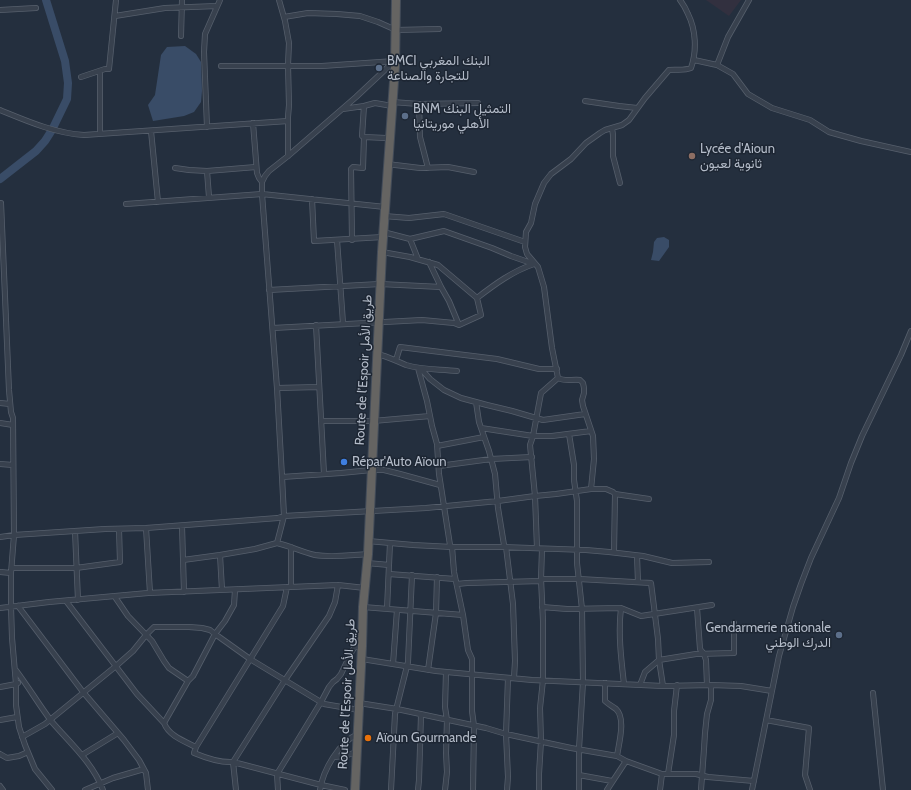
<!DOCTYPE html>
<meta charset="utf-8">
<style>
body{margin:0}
canvas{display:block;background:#242f3e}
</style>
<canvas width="911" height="790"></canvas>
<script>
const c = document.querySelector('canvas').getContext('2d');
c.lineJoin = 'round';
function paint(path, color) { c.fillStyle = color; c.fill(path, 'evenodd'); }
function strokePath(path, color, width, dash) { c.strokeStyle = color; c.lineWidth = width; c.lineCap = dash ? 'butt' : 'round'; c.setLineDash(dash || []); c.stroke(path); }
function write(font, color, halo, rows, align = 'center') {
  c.font = font + ' Cabin,Vazirmatn,sans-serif'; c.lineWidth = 3; c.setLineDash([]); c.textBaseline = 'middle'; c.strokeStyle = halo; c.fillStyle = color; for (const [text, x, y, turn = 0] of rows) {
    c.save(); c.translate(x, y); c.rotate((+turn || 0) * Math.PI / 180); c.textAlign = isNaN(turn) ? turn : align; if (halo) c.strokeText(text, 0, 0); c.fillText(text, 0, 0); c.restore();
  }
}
const medical = new Path2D(`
 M706,0H741L729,16Z`);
const water = new Path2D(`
 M185,46L196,54L201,62L202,91L201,102L194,112L184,116L153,121L148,105L155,95L161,55L167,47Z
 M664,237L669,240V247L659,261L651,260L653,252L654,242L657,238Z`);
const river = new Path2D(`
 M0,179L36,151L45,141L52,130L67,99L68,83L65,61L46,0`);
const minor = new Path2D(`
 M279,0L285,21L289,43L288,65L289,105L288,117V156
 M0,10L36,8
 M115,16L165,8L217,6
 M284,17L308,13L337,14L360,16L378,22L396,30L439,29
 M181,36L182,0
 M694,60L717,65L733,74L748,94L772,108L810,120L829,132L861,141L911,152
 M717,65L728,37L749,0
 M221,66H322L395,61
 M81,77L105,69H109L116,0
 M585,101L619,106L637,108
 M392,102L419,104L478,103
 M419,104L420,137L428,168
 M343,109L364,106
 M0,110C27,121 54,133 84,135L288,121
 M253,123L257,173L259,178L262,182
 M207,127L204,52L205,34L220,0
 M612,128L613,135V156L620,183
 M151,131L158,202
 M100,134V71
 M364,137L386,138L390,137
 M387,164L420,168L448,167L474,172
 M175,168L189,170L207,171L256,167
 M207,171L209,197
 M312,199L314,241L383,237
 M1,203L9,390L11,412L13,418L14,535L11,573V607L12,638L16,684V705L19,727L25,745L35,769L52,790
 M126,204L262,194L385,207
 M384,216L409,218L444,214L525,242
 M383,232L410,239L444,231L492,248L511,256L534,264
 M410,239L418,259
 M337,240L343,323
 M352,240L351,169L353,167L363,168L364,137L362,136L364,106L375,103L392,106
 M429,262L441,287L449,301L459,325
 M269,290L380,284L441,287
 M477,298C495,284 513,271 534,264
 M316,325L324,474
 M273,328L422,320L454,323L459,325L481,315L477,298L438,265L410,257L382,252
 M377,354C387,356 396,361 406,365C421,370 441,369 457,371
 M396,360L400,347L497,359L539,369H557
 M418,368L427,401L432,426L437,444L439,474L450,545L452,547L454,572L463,615L468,650L472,659V711L474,726L473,790
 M418,368L423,371L430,379L444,390L461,398L487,405L512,411L536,418L543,420L585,414
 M277,388L319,387
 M476,402L479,422L489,451L495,474L498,508L504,545L506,547L513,604L515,661L514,678
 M0,403L10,404
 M321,421H373L430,416
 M0,423L13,425
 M481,428L533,436H552L591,431
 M569,434L574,465V480L577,501V563L582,609L583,682L579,749V790
 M437,446L484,437
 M0,464L13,465
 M439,466L491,459L532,457
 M282,477L341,473L371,470H384L400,474L440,485
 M591,489L594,459L593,436L583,406L582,400L584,393V388L583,383L580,380C572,379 565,382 558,378L552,348L544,287L538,267L527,254L525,247L526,232L531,223L535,204L544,183L551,174L571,159L586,143L600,133L605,130L622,125L629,120L645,98L669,70C676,69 684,71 691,68C697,51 696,30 688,14C686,9 683,4 680,0
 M182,526L184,592
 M146,528L150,593
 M75,531L78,600
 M0,537L14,535L105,529L146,528L278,518L284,516L426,508L498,501L535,496L556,494L591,489H606L613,492L615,494L649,499
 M368,541L413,545L452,547H502L586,550L609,552L643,556L672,563L709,562
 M537,548L535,496L530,445L533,436L541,393L558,378
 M614,552L615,494
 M368,554C350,555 333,558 315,555C302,552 290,546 277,543L284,516L282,477L277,388L262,194V182L265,176L269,171L288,156L356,97L388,67L395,63
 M220,555L222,590
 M637,556L638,582
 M183,560L220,555L255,549L277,543
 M367,563L389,565
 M12,568H76L120,562L119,529
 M0,572L11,573
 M389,574L455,579
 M541,579H579L651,583L658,639L659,660L663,686
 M457,584L467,583L541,581
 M287,587L283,606L196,747L194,753C206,758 220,763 233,762L321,785L345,790
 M291,587V547
 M235,590L234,605L225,621L215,634L250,659L324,704L359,710
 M115,597L128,616L152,641L164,661L169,668L188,681
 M66,601L137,694L164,723C169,736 184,741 196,747
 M18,606L83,692L124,740L139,760L146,773L148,790
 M363,607L463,615
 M542,607L567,609L621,608L641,616L712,605
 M0,608L49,602L148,593L338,585L365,588
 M621,608C618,633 621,658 624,684
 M697,608L700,649L704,654L706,660L707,685
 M387,609L390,543
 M362,659L436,671L532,680L663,686L711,685L741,686L772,691
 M393,664L397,610
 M15,669C28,686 39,705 52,722C70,743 93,763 103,790
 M428,670L436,613L437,577
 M605,683V701C608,704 612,706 616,709C626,718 619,743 617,756
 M640,685L645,672L659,660L696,654L734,653V623
 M0,687L16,684L18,683
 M873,693L883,790
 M359,703L397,709L486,728L506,734L571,748L617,756L626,761L662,774
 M0,720L17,717
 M766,720L809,728L805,775L810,790
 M22,737L45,724L116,666L133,651L146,635L154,627H189L202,628L210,630L215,634L193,676L188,681L164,723
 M0,754L7,758L19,756L28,752
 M82,755L118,733
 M334,757L344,756L357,752
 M668,774L674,735V711L677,685
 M579,775L612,781
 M0,786L3,790
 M85,790L113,778L144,769
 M236,790L233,762L285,680L329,616L335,602L338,585
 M278,790L277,774L293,748L321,702L329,687L333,682L337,679L341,674L352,651L355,647L362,646
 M320,790C323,770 339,742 358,734
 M391,790L395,714L408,662L412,575
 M418,790L419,780L421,715
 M445,790L447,772L446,753L447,720L445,707L446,672
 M507,790L508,777L506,734L508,678
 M539,790V774L541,741L540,708L543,680V621L541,579L542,549
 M607,790L626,761
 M660,790L662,774H696L708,777L754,781
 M701,790L704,749L705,733L707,714L711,700V685
 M752,790L779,656L793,607L801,584L811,558L839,498L851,463L862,436L901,355L911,331`);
const trunk = new Path2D(`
 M355,790L362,646L363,607L368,554L382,252L395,67L396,0`);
const markers = [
 [379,68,4,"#5c6f8a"],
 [405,116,4,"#5c6f8a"],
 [692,156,4,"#8d6e63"],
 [344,462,4,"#3f7fe0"],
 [839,635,4,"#5c6f8a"],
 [368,738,4,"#e8710a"]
];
const poiNames = [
 ["BMCI البنك المغربي",387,61],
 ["للتجارة والصناعة",387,76],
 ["BNM التمثيل البنك",413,109],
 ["الأهلي موريتانيا",413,124],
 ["Lycée d'Aioun",700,149],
 ["ثانوية لعيون",700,164],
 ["Répar'Auto Aïoun",352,462],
 ["Gendarmerie nationale",831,628,"right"],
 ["الدرك الوطني",831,643,"right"],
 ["Aïoun Gourmande",376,738]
];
const streetNames = [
 ["Route de l’Espoir طريق الأمل",364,370,-87],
 ["Route de l’Espoir طريق الأمل",347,694,-87]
];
paint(medical, '#32303f');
paint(water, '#394c67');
strokePath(river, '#394c67', 8);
strokePath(minor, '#565f6c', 6);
strokePath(trunk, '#434c59', 10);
strokePath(minor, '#38414e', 4.5);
strokePath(trunk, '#656462', 8);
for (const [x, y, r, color] of markers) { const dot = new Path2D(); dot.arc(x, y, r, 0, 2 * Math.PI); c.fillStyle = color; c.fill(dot); strokePath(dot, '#1d2633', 1.5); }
write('13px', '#b4bcc9', '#1d2633', poiNames, 'left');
write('13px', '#b4bcc9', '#1d2633', streetNames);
</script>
